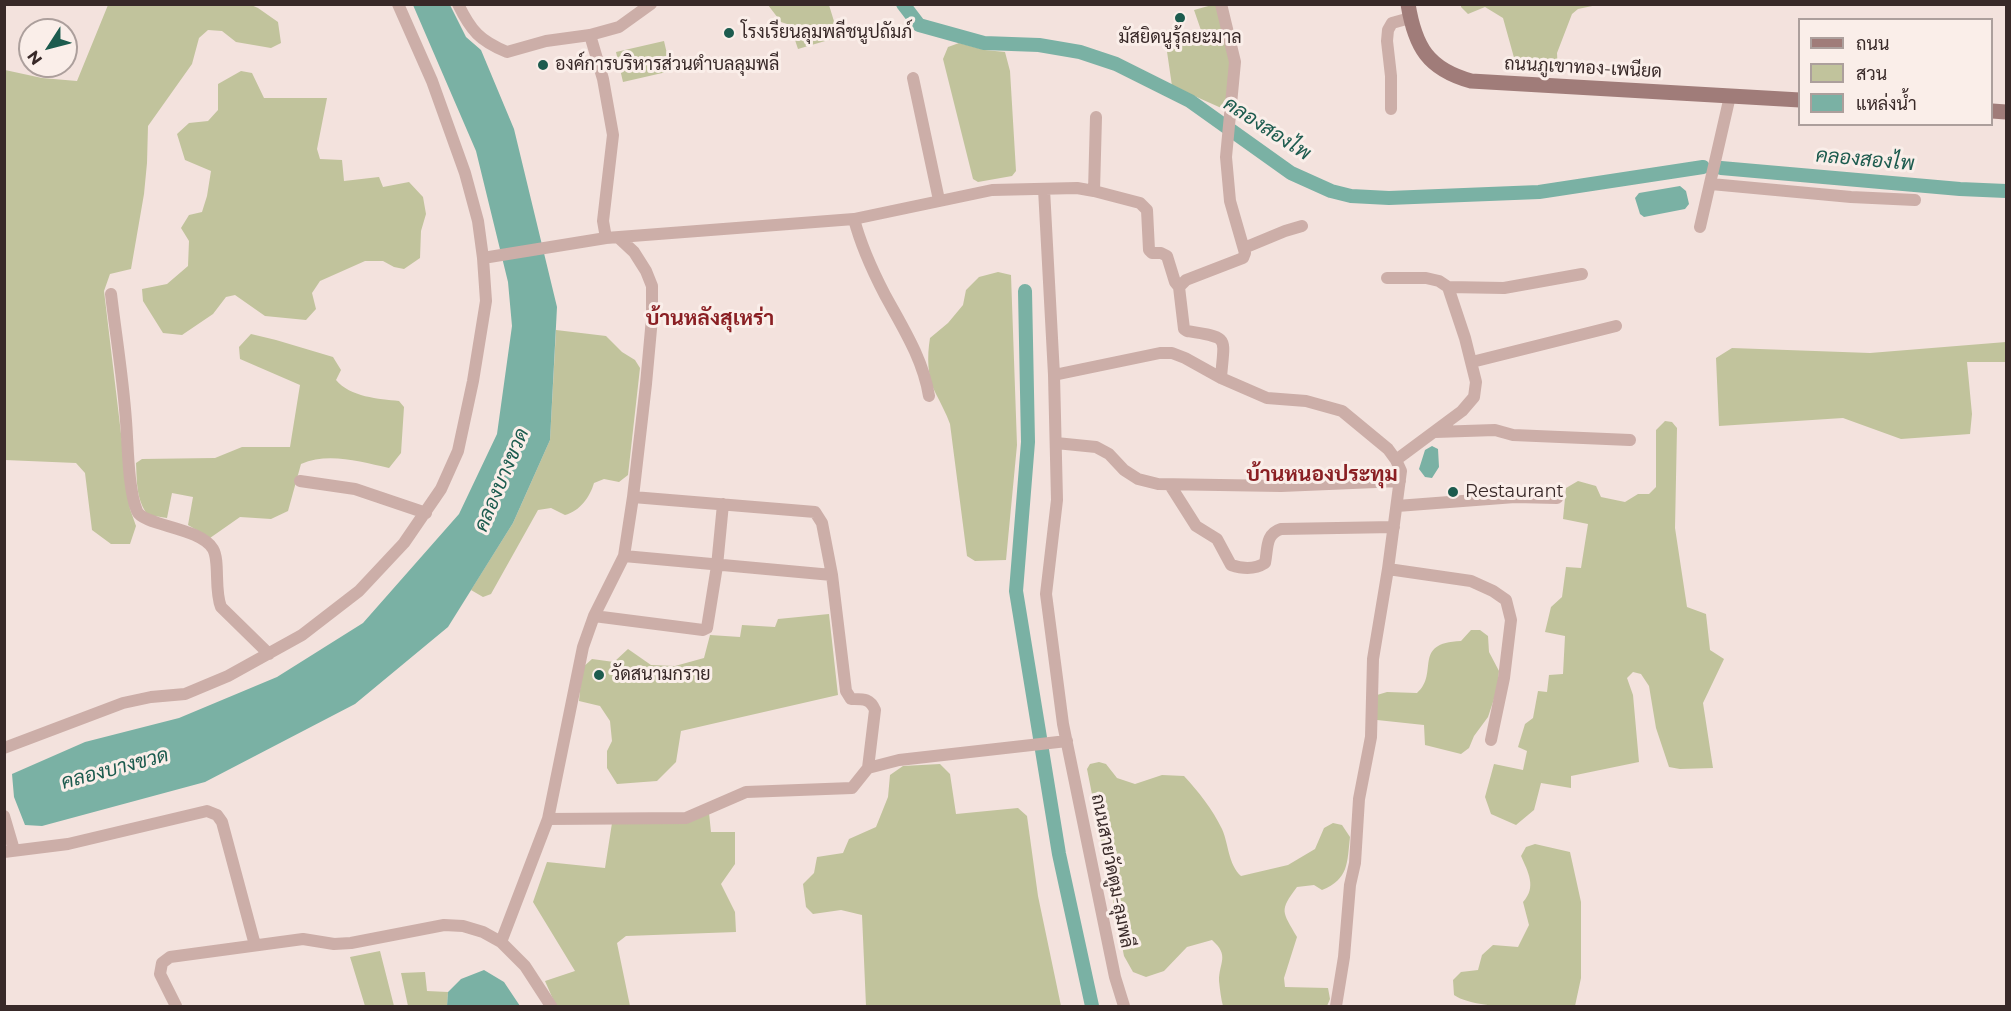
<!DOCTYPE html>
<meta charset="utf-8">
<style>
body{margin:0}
#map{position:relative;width:2011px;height:1011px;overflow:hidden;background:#f3e2dd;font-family:Montserrat,Sarabun,sans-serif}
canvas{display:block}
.frame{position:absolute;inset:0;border:6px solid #382928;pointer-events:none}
.legend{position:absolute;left:1798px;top:18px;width:195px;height:108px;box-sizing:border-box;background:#faeee9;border:2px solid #ac9f9c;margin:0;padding:8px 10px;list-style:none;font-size:18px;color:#382928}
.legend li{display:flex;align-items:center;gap:12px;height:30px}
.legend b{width:30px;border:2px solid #ac9f9c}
.north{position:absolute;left:18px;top:18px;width:60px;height:60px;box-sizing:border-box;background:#faeee9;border:2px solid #ac9f9c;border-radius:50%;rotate:234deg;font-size:16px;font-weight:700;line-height:24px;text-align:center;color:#382928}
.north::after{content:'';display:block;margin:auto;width:21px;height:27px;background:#1c5b4e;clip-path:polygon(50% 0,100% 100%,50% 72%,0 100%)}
</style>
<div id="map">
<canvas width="2011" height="1011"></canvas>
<div class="frame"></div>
<ul class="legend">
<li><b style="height:8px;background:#a07c79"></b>ถนน</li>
<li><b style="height:16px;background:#c1c39c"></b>สวน</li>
<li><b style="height:16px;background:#7ab1a4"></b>แหล่งน้ำ</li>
</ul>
<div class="north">N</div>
</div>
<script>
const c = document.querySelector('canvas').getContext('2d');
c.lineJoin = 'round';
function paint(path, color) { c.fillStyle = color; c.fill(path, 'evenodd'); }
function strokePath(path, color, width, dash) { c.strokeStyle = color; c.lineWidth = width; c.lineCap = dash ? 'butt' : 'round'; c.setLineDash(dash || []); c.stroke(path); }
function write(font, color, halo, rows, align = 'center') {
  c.font = font + ' Montserrat,Sarabun,sans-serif'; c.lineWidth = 6; c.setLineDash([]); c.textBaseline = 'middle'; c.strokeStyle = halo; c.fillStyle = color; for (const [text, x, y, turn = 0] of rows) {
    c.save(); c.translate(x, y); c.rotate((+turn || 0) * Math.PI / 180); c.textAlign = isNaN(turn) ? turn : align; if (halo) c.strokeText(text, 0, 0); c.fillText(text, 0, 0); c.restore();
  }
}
const green = new Path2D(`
 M249,4L258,8L278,22L281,43L271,48L236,42L222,31L208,30L199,38L192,64L148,126L147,163L144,194L131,269L110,274L104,291L130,509L136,526L130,544H111L92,530L85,473L76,463L5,460V70L42,78L77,81L108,5Z
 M768,5H829L837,31L832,39L798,49L790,25L781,22Z
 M1212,5H1216L1230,48L1228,111L1172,86L1164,31L1177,27L1184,46L1204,39L1194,10Z
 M1461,5V4L1597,5L1578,9L1572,14L1557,53L1558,72H1518L1503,18L1485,7L1468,14L1461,7Z
 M664,41L671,71L623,82L616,52Z
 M959,43L985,50L1005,52L1010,71L1016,171L1012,176L978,182L973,179L943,59L948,47Z
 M241,71L252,73L264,98H327L317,149L320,159L342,160L344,181L379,177L383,187L409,182L423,197L426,214L421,231L420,258L404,269L394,267L383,261H365L320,281L312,293L316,309L306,320L265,316L235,295L226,297L213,314L182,335L163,333L143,301L142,289L167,284L188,266L189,241L181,228L189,215L202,212L207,196L211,171L185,160L177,134L189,123L208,121L218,110V84Z
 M998,272L1011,275L1017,445L1006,560L975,561L967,556L950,424C946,413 941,404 936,394C927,378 927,356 930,338L948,323L963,305L966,290L979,277Z
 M556,330L606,336L622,352L635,360L640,368L628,475L619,482L604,479L594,483C590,497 580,511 565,515L551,508L538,510L491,594L483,597L471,590L513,523L550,440Z
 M251,334L276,340L333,357L341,370L336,380C350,397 379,399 399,401L404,407L401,453L389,468C360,462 329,452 301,464L288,511L271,519L240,517L210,538L188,525L193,497L172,493L167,518L148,515C136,500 137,481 136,463L142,459L215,458L242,447H290L300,385L240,359L239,347Z
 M2006,342V362H1967L1972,414L1970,434L1901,439L1843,418L1719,426L1716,358L1732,348L1870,353Z
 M1665,421L1672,422L1677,428L1675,528L1687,607L1706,614L1710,650L1724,659L1703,703L1713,768L1680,769L1669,767L1656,728L1649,686L1641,674L1633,672L1627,678L1633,695L1639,762L1571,776V788L1541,783L1534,810L1516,825L1491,814L1485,797L1494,764L1523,770L1527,751L1518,747L1525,724L1533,718L1538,691L1547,692L1549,675L1563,674L1565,636L1545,632L1551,607L1562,597L1566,567L1581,568L1588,524L1563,519L1566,488L1578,481L1596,486L1601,497L1625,502L1638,494H1649L1656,487V430Z
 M829,614L838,695L681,731L676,762L657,781L617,784L607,768V751L612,741L610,721L600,706L579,701L582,668L592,659L614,662L628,649L651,665L675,666L704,658L710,635L740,637L742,625L775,627L778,619Z
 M1471,630H1480L1488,636L1489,652L1499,671L1497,690L1488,717L1474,736L1469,748L1461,754L1425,745L1424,725L1377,720V695L1387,692L1417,693C1440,673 1411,643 1461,641Z
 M1099,762L1106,764L1117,778L1135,784L1162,775L1184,776C1198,791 1213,810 1222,829C1229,845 1228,864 1241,876L1288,865L1315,849L1324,828L1333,823L1342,825L1350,837C1347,863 1349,879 1322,890L1314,885L1297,887C1279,911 1282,911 1297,937L1284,978L1285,987L1328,988L1330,999L1327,1006H1223C1221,999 1220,990 1219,981C1219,962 1230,956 1212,940L1187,947L1164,971L1146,977L1133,972L1124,956L1087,769L1090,764Z
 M940,764L950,774L956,814L1018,808L1027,816L1038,896L1061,1006H866L862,915L841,910L813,914L806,907L803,884L814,873L817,857L843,853L849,839L876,827L888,797L890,775L903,766Z
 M709,813L711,832H735V864L721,884L735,912L736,932L626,936L617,943L630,1006H556L545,981L575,971L533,902L547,862L605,868L612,823Z
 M1535,844L1570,852L1581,902V978L1575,1006C1545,1007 1477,1011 1454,995L1453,980L1461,972L1478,970L1482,955L1493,945L1518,947L1529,925L1523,902C1537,887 1528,872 1521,856L1526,847Z
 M380,951L394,1006H365L350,957Z
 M425,972L427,991L448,992L447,1006H408L401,973Z`);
const water = new Path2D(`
 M413,5H450L466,37L481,50L514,129L557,307L550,440L513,523L448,627L355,704L205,782L42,826L25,825L14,797L12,774L85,742L179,718L277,677L363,623L459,514L497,434L512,326L508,282L476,151Z
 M1680,186L1686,191L1689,204L1685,209L1644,217L1640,214L1635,198L1639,193Z
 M1432,446L1438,449L1439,467L1432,478L1425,477L1419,469L1425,450Z
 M484,970L504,982L520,1006H447L448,992L461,979Z`);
const canal = new Path2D(`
 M903,4L919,25L984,43L1039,45L1080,52L1116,64L1190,101L1291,173L1331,191L1351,196L1389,198L1539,192L1703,167
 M1721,168L1960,189L2006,191
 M1025,291L1028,442L1016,591L1059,854L1092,1006`);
const street = new Path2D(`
 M458,4C471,31 480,41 507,52L546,41L590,35L619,27L651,4
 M1221,4L1235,62L1226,157L1230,201L1245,253L1243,258L1186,280L1179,287L1184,329L1187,331C1231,338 1224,336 1221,378
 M913,78L939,200
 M1391,109V76L1387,41L1388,30L1392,23L1410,18
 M1711,184L1851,197L1915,200
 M1044,189L1054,375L1057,500L1046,594L1063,724L1115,977L1124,1006
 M1094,191L1140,203L1147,210L1149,250L1152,253H1161L1167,256L1175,282L1179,287
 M854,219C861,246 872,270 885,295C903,328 923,359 929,396
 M1700,227L1730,96
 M606,238L854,219L992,190L1077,188L1094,191L1096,117
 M1244,248L1285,231L1302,226
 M483,258L606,238L603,221L613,135L603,79L590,35
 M1387,278H1426L1439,281L1448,287L1465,338L1476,382L1474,397L1462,411L1396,460
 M1448,287L1504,288L1582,274
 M111,294C116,336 123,378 126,421C128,446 128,489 137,511C143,526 200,527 213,549C220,561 214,590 221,607L269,654
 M1472,362L1616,326
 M1054,375L1160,353H1172L1185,358L1221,378L1267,398L1306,401L1342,411L1388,449L1396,460L1401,471L1388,569L1373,659L1371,737L1359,799L1355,863L1350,885L1344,957L1336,1006
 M1435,432L1495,430L1513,435L1630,440
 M1056,443L1096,447L1109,454L1124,470L1138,479L1158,484L1281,486L1400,481
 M300,481L355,489L426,513
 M1170,485L1196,526L1217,539L1231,565C1243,569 1254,570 1265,563C1268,549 1265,534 1281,529L1394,527
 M1397,506L1515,497L1557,498
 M624,556L832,575
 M1388,569L1471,581L1493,591L1506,600L1511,620L1504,678L1491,740
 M594,616L703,630L707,628L717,566L723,504
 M4,748L123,703L151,697L185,694L228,676L302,635L359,591L404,543L441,489L458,451L473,381L486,301L483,258L478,221L465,173L432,81L398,4
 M868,768L899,760L1067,741
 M4,816L14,850
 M548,819L686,818L746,792L852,788L868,768L875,710C870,698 863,699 851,699L846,691L832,575L822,523L815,512L633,497
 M4,852L68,844L207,811L217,815L222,822L255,945
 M501,942L548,819L583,647L594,616L624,556L633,497L646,384L652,318V286L646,271L634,252L619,238
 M176,1006L160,974L162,963L170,957L303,939L334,944L351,943L444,925L463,926L483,932L501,942L525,966L551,1006`);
const secondary = new Path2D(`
 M1408,4C1415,47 1428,69 1471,81L1800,100
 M1992,111L2006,112`);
const markers = [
 [1180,18,6,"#1c5b4e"],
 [729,33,6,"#1c5b4e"],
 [543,65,6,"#1c5b4e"],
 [1453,492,6,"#1c5b4e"],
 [599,675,6,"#1c5b4e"]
];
const poiNames = [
 ["โรงเรียนลุมพลีชนูปถัมภ์",741,33],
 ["มัสยิดนูรุ้ลยะมาล",1180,38,"center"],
 ["องค์การบริหารส่วนตำบลลุมพลี",555,65],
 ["Restaurant",1465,492],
 ["วัดสนามกราย",611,675]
];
const streetNames = [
 ["ถนนภูเขาทอง-เพนียด",1583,68,3],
 ["ถนนสายวัดตูม-ลุมพลี",1112,871,79]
];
const waterNames = [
 ["คลองสองไพ",1267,129,33],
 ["คลองสองไพ",1865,160,5],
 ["คลองบางขวด",502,480,-67],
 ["คลองบางขวด",115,769,-15]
];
const quarterNames = [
 ["บ้านหลังสุเหร่า",710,319],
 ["บ้านหนองประทุม",1322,475]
];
paint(green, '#c1c39c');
paint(water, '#7ab1a4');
strokePath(canal, '#7ab1a4', 14);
strokePath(street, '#ccaea8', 12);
strokePath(secondary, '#a07c79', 15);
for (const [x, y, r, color] of markers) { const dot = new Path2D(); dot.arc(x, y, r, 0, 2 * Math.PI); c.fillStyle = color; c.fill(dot); strokePath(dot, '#faeee9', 2); }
write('18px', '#382928', '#faeee9', poiNames, 'left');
write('18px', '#382928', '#faeee9', streetNames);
write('italic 20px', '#1c5b4e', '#faeee9', waterNames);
write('bold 21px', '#8a1f23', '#faeee9', quarterNames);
</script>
